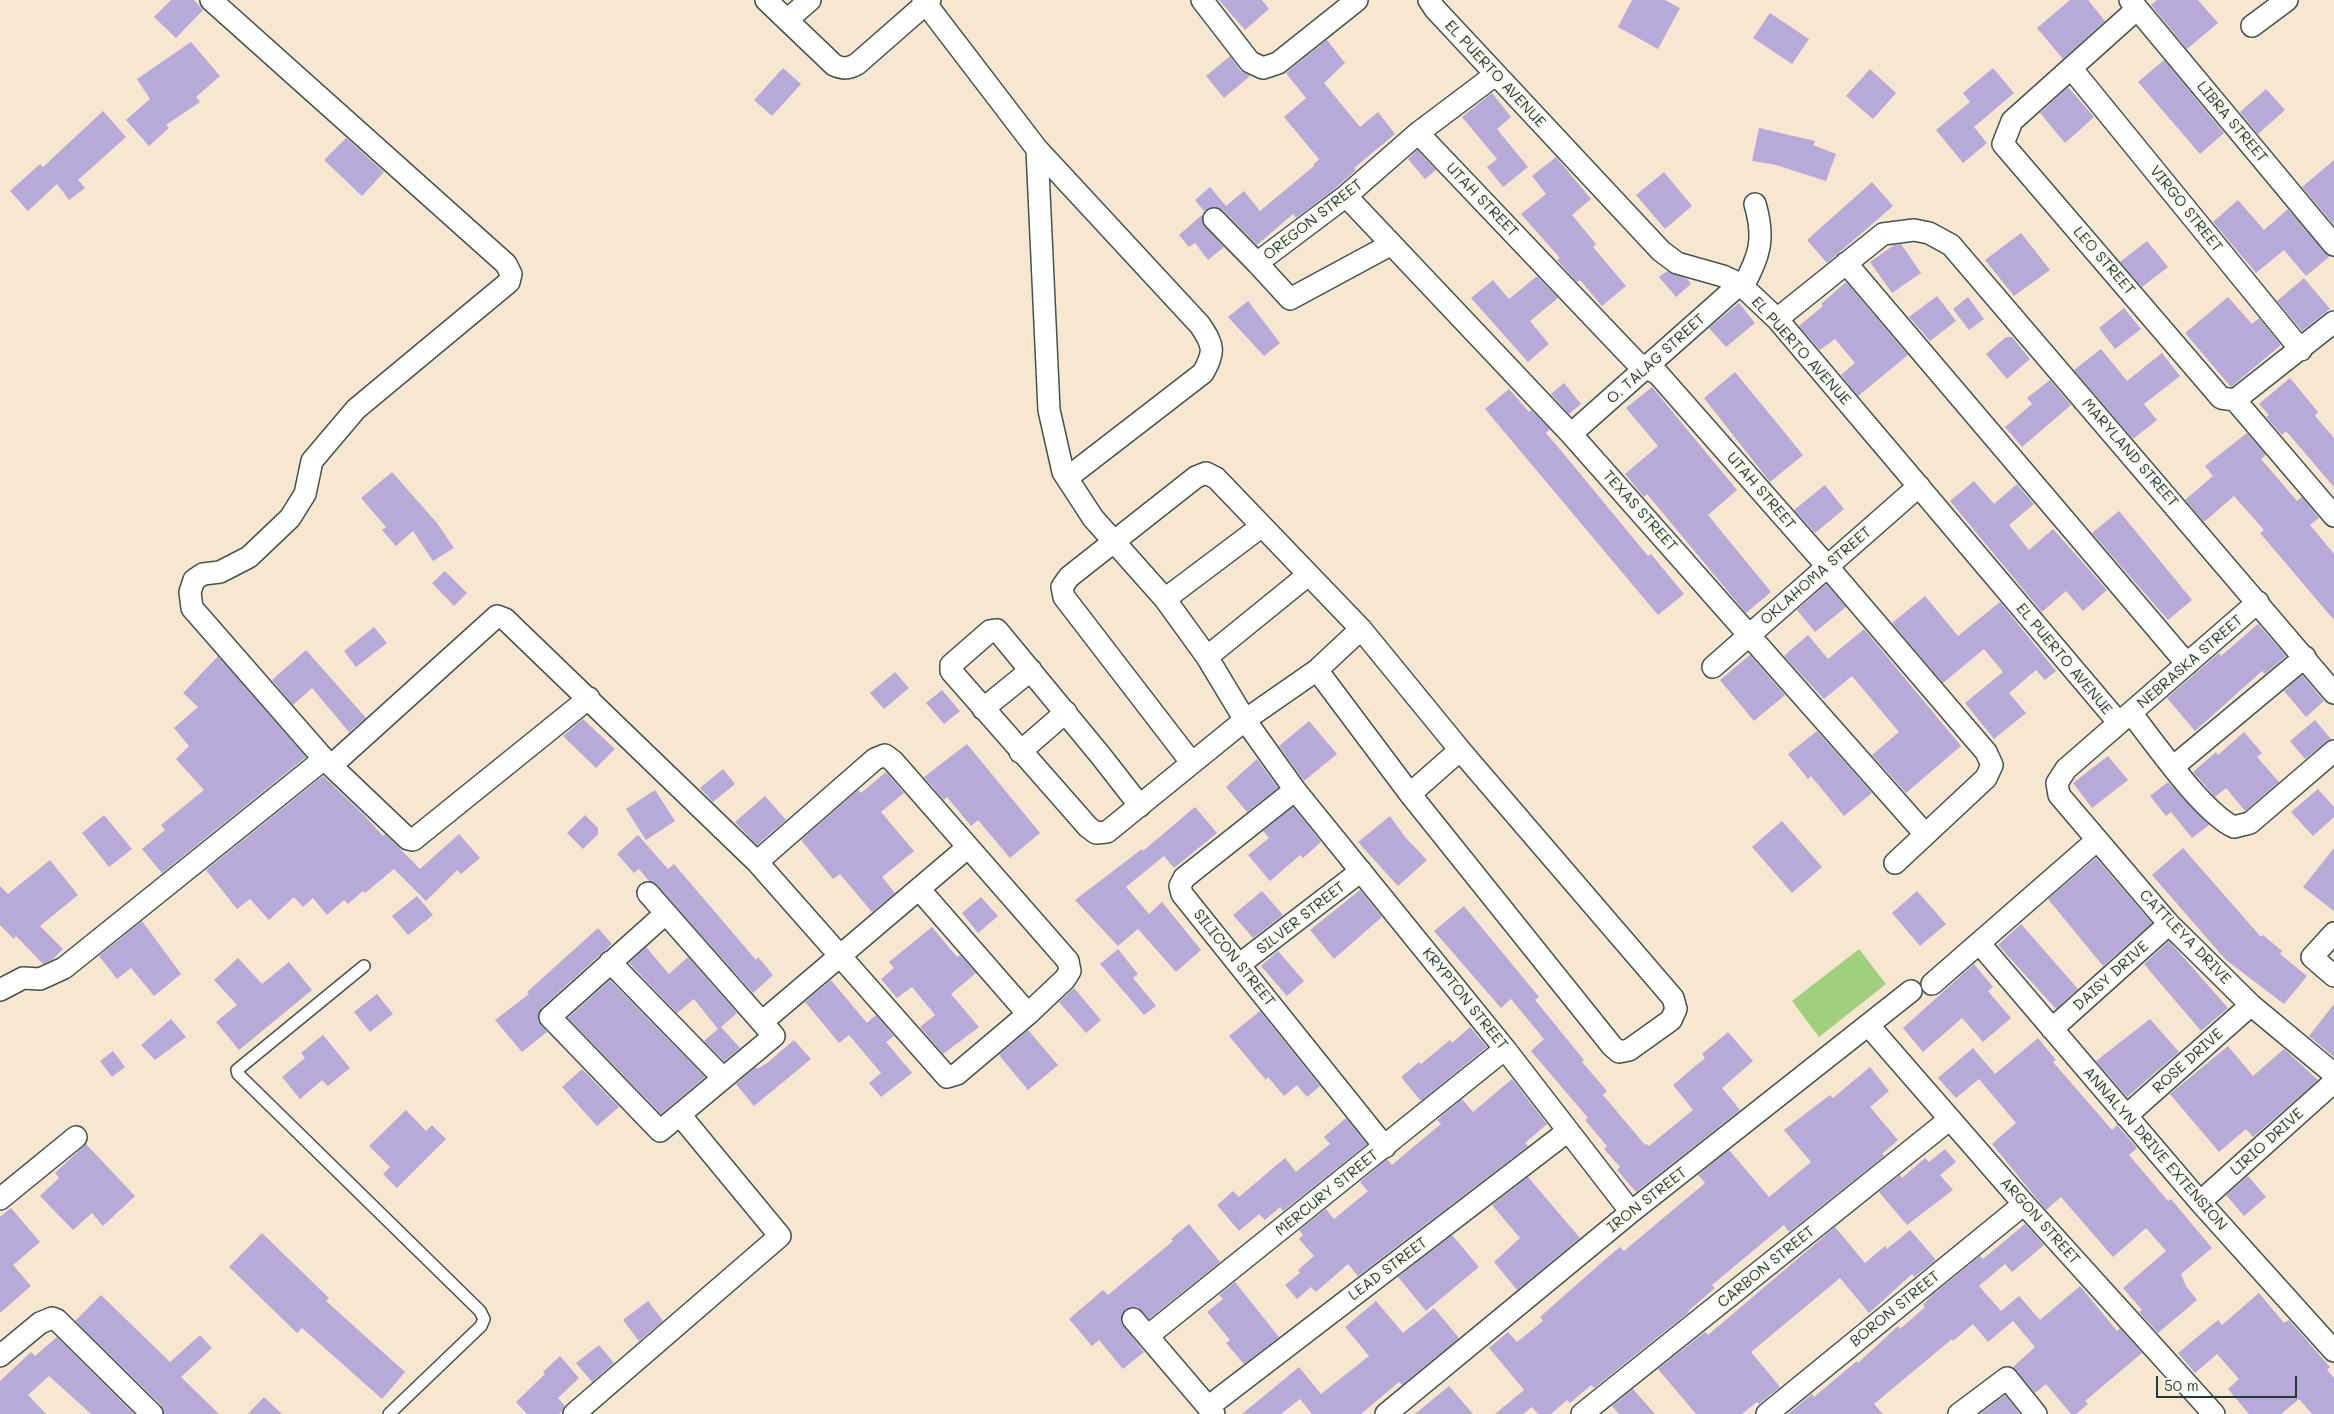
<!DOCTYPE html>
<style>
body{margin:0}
#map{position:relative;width:2334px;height:1414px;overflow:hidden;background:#f7e6d0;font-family:Mali,sans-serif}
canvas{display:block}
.scale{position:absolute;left:2156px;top:1376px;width:141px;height:22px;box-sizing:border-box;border:2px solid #1f3d34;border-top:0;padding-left:6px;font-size:15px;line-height:18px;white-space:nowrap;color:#1f3d34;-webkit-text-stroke:4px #fbf7ec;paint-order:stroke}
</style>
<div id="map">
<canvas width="2334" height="1414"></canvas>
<div class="scale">50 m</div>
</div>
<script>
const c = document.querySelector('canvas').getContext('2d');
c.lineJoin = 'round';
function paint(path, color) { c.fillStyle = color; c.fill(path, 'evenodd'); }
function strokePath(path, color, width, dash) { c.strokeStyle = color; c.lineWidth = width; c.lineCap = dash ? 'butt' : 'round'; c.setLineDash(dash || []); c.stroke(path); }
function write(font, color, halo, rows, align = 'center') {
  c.font = font + ' Mali,sans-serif'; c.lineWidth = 4; c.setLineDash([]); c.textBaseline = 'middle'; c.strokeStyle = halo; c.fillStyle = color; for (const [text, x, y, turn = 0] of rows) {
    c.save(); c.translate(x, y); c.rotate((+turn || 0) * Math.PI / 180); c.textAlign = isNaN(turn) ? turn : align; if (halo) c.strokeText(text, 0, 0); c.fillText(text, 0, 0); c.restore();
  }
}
const green = new Path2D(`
 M1859,949L1886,984L1819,1037L1792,1001Z`);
const building = new Path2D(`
 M171,0H194L203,10L176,38L154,17Z
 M1219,0H1262L1269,9L1245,30Z
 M1632,0H1665L1680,8L1658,49L1618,27Z
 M2070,0H2088L2105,21L2063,59L2037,28Z
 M2157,0H2198L2218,23L2187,49L2151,5Z
 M1770,13L1809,39L1792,64L1753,38Z
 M1327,40L1345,63L1324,83L1360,127L1378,112L1395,134L1354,168L1356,170L1332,191L1296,218L1293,214L1257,245L1223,210L1211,207L1204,211L1195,200L1210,187L1226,206L1244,191L1260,211L1314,166L1313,165L1319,159L1284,117L1306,98L1286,73Z
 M191,42L220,76L196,97L200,102L166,125L169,128L149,146L126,120L150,99L137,79Z
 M1230,56L1240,70L1250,76L1224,98L1206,76Z
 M2164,60L2224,133L2200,154L2138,82Z
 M783,68L801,84L772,116L754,100Z
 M1993,68L2014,93L1974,127L1987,143L1963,163L1936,130L1970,102L1963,93Z
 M1870,69L1896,93L1873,119L1846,96Z
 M2068,87L2094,117L2065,143L2040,113Z
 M2266,89L2285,110L2258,134L2240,112Z
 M1492,93L1511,117L1497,129L1528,167L1503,187L1487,167L1497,159L1462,117Z
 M103,111L126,137L78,180L85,188L69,200L57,184L28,211L10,191L40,164L43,167Z
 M1759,128L1815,141L1813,145L1836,154L1826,181L1776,165L1752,161Z
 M346,138L384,172L362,196L324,160Z
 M1417,150L1436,170L1425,179L1408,159Z
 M1556,157L1591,199L1572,215L1596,244L1593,247L1626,286L1602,306L1580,280L1577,282L1557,260L1560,258L1521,214L1546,194L1532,176Z
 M2334,160V225L2302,187Z
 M1664,172L1692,206L1665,229L1636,195Z
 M1872,182L1893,206L1827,263L1807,240Z
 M2238,200L2264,230L2288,209L2329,257L2306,276L2284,250L2256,273L2213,222Z
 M1202,215L1205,227L1224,247L1208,260L1195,243L1189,247L1179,235Z
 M2021,233L2050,270L2014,296L1985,260Z
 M2147,241L2168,267L2142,287L2120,262Z
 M1901,244L1921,273L1892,293L1870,262L1894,245Z
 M1667,271L1687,279L1691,284L1676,297L1659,277Z
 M1537,276L1558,298L1530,321L1549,344L1528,362L1471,298L1493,280L1509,299Z
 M2304,278L2330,309L2302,331L2277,301Z
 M1846,282L1908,355L1858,396L1841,375L1855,363L1835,339L1820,350L1799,326L1823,306L1821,304Z
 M1937,296L1956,321L1930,341L1909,317Z
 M1968,297L1984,319L1969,330L1953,309Z
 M2228,297L2252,324L2259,318L2281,345L2231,387L2185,333Z
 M1248,301L1280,343L1264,356L1228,317Z
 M1739,303L1755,323L1726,347L1709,328Z
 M2124,308L2141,329L2115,349L2099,328Z
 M2006,337H2012L2030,359L2007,379L1986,354Z
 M2101,349L2127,381L2162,353L2180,376L2144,404L2157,420L2133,439L2074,370Z
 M1735,372L1803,455L1770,482L1704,398Z
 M2290,378L2318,412L2315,416L2334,438V487L2286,431L2282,435L2266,417L2269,415L2259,404Z
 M2050,380L2071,405L2022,447L2005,427L2032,404L2027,398Z
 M1564,383L1581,404L1569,414L1551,394Z
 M1652,387L1737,490L1708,515L1771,592L1746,613L1647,494L1644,497L1625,474L1658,446L1626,408Z
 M1509,389L1529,412L1531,410L1550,429L1546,433L1563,453L1648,556L1651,554L1684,594L1658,615L1485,409Z
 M2247,433L2266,455L2261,459L2297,501L2302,497L2319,518L2310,525L2334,554V620L2260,533L2264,530L2234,496L2204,522L2185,500L2213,476L2205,466Z
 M392,472L437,523L454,548L433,561L413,531L396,546L382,530L386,527L361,498Z
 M1974,481L1994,504L2017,484L2034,504L2009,525L2029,550L2053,529L2107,590L2083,611L2066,591L2042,612L1950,501Z
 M1825,485L1844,509L1815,533L1794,510Z
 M2119,511L2192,600L2168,620L2092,533Z
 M445,571L467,593L454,606L432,583Z
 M1826,584L1846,607L1815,632L1797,610Z
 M1925,596L1958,636L2000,602L2056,671L2045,680L2036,670L2009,693L2026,713L1994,739L1965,703L2003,672L1984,649L1943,683L1892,623Z
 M2258,624L2286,656L2265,674L2262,671L2195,731L2167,698L2219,653L2221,656Z
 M374,627L387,643L356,667L344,651Z
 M1864,629L1961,746L1906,793L1872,755L1899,732L1852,676L1824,699L1784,656L1808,635L1828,659Z
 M306,650L366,718L349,732L312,688L293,705L272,680Z
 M1750,655L1785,695L1754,721L1720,680Z
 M218,656L306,757L162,873L142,849L165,830L161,825L204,790L176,759L189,746L174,728L198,707L183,693Z
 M895,672L909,688L884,709L870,693Z
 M2302,675L2324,701L2306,717L2284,691Z
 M942,690L960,711L944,724L926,703Z
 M583,719L615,749L596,768L563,736Z
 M2315,720L2331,739L2305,759L2290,741Z
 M1309,721L1337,754L1304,781L1279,746Z
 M1817,731L1872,793L1844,816L1811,776L1808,779L1788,754Z
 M2244,732L2262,753L2257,757L2279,782L2245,811L2226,788L2215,797L2193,772L2216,752L2218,755Z
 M967,744L1040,833L1010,858L978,820L971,826L947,797L944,800L924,777Z
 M2108,756L2128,780L2092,808L2073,783Z
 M1257,759L1278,788L1247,812L1226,787Z
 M723,769L735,784L713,802L700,788Z
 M886,772L904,793L881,812L914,851L882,877L895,893L872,912L840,874L833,879L801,840L858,790L861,793Z
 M323,776L363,814L383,836L385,834L420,869L459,834L480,858L461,874L457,870L426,901L394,869L365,893L363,891L348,904L344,900L327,915L313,898L303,907L294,897L269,920L250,899L237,909L206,870Z
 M2168,782L2209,825L2192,838L2171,812L2166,816L2150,796Z
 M2318,789L2334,807V817L2313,836L2291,812Z
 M655,790L675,821L646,840L626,809Z
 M765,796L786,820L757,845L735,822Z
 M1195,807L1217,833L1174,868L1164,856L1126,887L1149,914L1162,902L1201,950L1176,972L1138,929L1118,946L1075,900L1142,849L1143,851Z
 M1293,807L1321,842L1303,858L1300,855L1270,881L1248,855L1269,838L1263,831Z
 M104,815L132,849L109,867L82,833Z
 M585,815L598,828V834L583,849L567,833Z
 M1390,816L1405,837L1427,860L1398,886L1358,842Z
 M1782,821L1822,867L1792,893L1752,847Z
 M638,835L668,869L674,864L756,960L758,957L773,975L753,993L657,885L649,881L639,869L634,873L617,854Z
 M2183,848L2261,937L2263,935L2282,951L2280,954L2307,976L2284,1004L2226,960L2152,875Z
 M2334,848V911L2303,887Z
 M2096,858L2152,923L2103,966L2048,899Z
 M50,860L78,895L40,926L63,949L52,960L43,964L16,936L14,939L0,925V886L8,894Z
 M1360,890L1382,917L1334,959L1310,930Z
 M1262,891L1283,915L1253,938L1233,915Z
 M1917,891L1946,924L1920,946L1892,913Z
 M417,896L433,915L408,935L392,916Z
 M981,897L998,916L978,933L962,913Z
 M1464,906L1539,997L1535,1000L1584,1060L1582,1062L1607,1091L1603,1095L1645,1145L1647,1144L1649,1146L1693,1110L1673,1085L1705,1058L1702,1054L1728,1032L1753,1061L1722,1088L1740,1110L1636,1192L1617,1170L1620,1167L1604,1149L1607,1146L1585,1120L1588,1118L1531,1051L1544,1039L1511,999L1501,1008L1434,931Z
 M142,921L181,974L154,996L131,968L117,979L99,956Z
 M2021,924L2078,989L2056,1009L1998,945Z
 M932,927L957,957L960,955L976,973L951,994L979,1027L943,1054L920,1027L935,1015L912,987L897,998L881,979L894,968L889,962Z
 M598,928L612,944L541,1008L538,1020L547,1032L522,1052L495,1020L529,994L527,992Z
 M2169,941L2228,1008L2201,1031L2144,964Z
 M646,947L669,974L688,957L737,1013L721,1027L740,1048L724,1061L704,1041L718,1029L694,999L677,1013L629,963Z
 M1118,949L1138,974L1133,978L1156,1006L1144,1015L1100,964Z
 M1278,951L1304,981L1287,996L1261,966Z
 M238,958L262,984L289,962L312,990L239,1050L216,1022L237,1005L214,980Z
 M1974,964L1993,987L1988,991L2011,1018L1983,1042L1962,1018L1923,1052L1903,1028Z
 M610,980L705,1077L661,1114L568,1018Z
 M831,980L867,1023L876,1015L894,1036L886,1042L912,1073L881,1097L869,1083L881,1073L849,1035L839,1043L805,1002Z
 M1074,988L1101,1020L1086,1033L1059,1002Z
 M377,994L393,1014L370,1032L354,1012Z
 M2334,1004V1057L2309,1036Z
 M1260,1011L1320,1086L1307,1097L1297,1085L1284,1096L1268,1077L1266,1080L1229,1036Z
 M171,1019L186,1037L155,1060L141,1045Z
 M2150,1019L2179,1052L2127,1097L2096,1061Z
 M1470,1027L1487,1047L1421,1101L1401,1077L1419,1062L1421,1064L1450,1040L1452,1043Z
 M1028,1030L1058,1065L1028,1090L999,1055Z
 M323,1035L350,1068L328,1086L322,1080L300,1099L282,1077L305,1058L301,1053Z
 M2038,1038L2056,1060L2053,1062L2112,1130L2117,1125L2137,1148L2129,1155L2168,1201L2171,1199L2212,1248L2181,1274L2186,1286L2197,1300L2158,1333L2139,1312L2142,1310L2123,1288L2166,1251L2146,1228L2113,1257L2061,1197L2046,1210L1992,1144L2016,1123L1979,1079L1956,1098L1938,1078L1973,1048L1995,1074Z
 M794,1040L811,1059L754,1106L736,1084L756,1067L757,1069L767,1063Z
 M2228,1046L2253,1076L2284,1049L2318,1080L2253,1137L2246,1129L2219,1152L2170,1094Z
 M113,1051L125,1067L112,1077L100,1061Z
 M1870,1067L1889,1091L1870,1107L1898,1140L1882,1154L1884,1156L1789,1232L1784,1225L1712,1285L1715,1288L1688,1311L1689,1312L1594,1388L1591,1385L1570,1403L1567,1400L1551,1414H1538L1532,1407L1523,1414H1495L1524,1390L1489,1348L1508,1332L1517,1342L1543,1321L1540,1317L1601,1263L1620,1247L1624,1251L1705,1183L1698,1175L1729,1150L1769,1197L1811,1162L1784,1130L1830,1095L1833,1098Z
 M582,1069L619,1107L597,1126L562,1087Z
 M1512,1079L1547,1124L1525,1143L1528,1146L1358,1276L1348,1264L1316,1292L1311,1287L1297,1299L1285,1285L1300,1273L1298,1270L1314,1256L1299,1239L1303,1235L1299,1230L1326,1209L1334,1219L1368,1191L1360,1182L1387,1159L1392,1165L1405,1154L1441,1124L1437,1120L1462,1099L1473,1112Z
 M406,1110L426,1131L432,1125L446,1139L397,1188L383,1174L390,1167L369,1146Z
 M1346,1118L1367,1144L1283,1211L1280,1207L1265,1220L1259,1214L1239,1231L1217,1205L1233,1191L1239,1197L1285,1158L1296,1172L1330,1144L1324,1137Z
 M86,1144L135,1196L103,1226L92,1213L73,1230L40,1196L59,1178L55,1173Z
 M1945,1149L1956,1162L1940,1175L1953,1190L1907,1225L1879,1192L1900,1175L1902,1178L1925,1158L1929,1162Z
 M2248,1176L2266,1197L2244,1216L2226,1195Z
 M1528,1177L1580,1238L1517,1290L1494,1262L1520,1238L1492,1205Z
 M11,1208L40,1242L13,1265L31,1286L0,1313V1217Z
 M1189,1224L1220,1262L1149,1319L1138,1307H1130L1125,1310L1121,1322L1144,1352L1123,1369L1099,1340L1092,1346L1069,1319L1103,1290L1108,1295L1173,1241L1171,1239Z
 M2025,1224L2044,1245L2012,1272L2005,1264L1979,1286L2001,1311L2019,1296L2040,1320L2080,1286L2117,1331L2120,1328L2142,1353L2085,1401L2088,1404L2076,1414H2071L2046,1384L2035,1393L2013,1367L2035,1347L2013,1321L1988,1342L1973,1324L1953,1341L1952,1339L1874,1404L1883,1414H1788L1812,1394L1814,1397L1857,1361L1858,1363L1898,1326L1900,1329L1925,1307L1923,1305L1930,1297L1980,1256L1983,1259Z
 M1835,1227L1865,1263L1885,1246L1887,1249L1910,1230L1936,1260L1914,1277L1912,1274L1869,1313L1840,1278L1751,1352L1780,1387L1759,1404L1757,1402L1742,1414H1696L1658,1369L1705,1332L1708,1335Z
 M262,1233L329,1298L326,1301L405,1372L382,1399L302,1328L297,1333L229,1267Z
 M1452,1235L1479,1267L1426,1311L1398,1277Z
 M1235,1282L1279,1337L1244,1364L1226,1343L1230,1340L1207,1312L1223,1299L1219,1295Z
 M2259,1293L2284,1323L2289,1320L2330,1367L2327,1370L2334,1378V1414H2312L2299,1399L2281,1414H2249L2228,1389L2239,1379L2217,1354L2195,1373L2178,1353L2218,1320L2222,1325Z
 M101,1295L170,1362L200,1335L212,1348L181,1377L219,1414H164L161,1405L75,1321Z
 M648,1301L663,1321L639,1341L623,1320Z
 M1376,1301L1403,1333L1434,1308L1459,1338L1402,1385L1399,1382L1361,1414H1312L1300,1399L1281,1414H1242L1299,1367L1321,1394L1369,1356L1345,1327Z
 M57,1337L134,1414H91L49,1376L28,1395L46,1414H0V1381L31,1352L35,1356Z
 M599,1345L614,1363L592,1382L576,1363Z
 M560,1356L579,1378L558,1398L565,1406L562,1411L559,1414H527L516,1402L545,1374L543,1372Z
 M1449,1386L1473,1414H1415Z
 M1633,1389L1655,1414H1619L1612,1406Z
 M2005,1395L2020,1414H1980Z
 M264,1397L282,1414H248Z`);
const lane = new Path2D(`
 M364,966L237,1070L238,1074L480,1311L484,1319L481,1326L389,1414`);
const street = new Path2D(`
 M211,0L506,264L511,274L509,282L356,409L312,461L305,494L290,518L249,557L220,572L203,574L194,580L190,592L192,608L324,759L408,839L413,840L589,698
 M766,0L834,65C843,69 848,69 857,64L930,0
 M923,0L1037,149L1049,410L1063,472L1093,518L1165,599L1207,657L1245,720L1295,790L1505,1049L1631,1212
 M1202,0L1250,62L1263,68L1278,63L1357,0
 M1429,0L1435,9L1661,251L1677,263L1723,276L1740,284L1777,319L2119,723
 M2130,0L2334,245
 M2137,9L2012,121L2003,144L2221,398L2235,400L2334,516
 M787,20L810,0
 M2252,26L2287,0
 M2071,68L2301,350
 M1418,133L1636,362L1658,374L1827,566L1986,752L1992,765L1986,778L1895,863
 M1037,149L1200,325C1214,346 1215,351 1203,373L1067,478
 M1346,196L1571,434L1925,834
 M1214,219L1257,263
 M1390,245L1290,299L1257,263L1346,196L1418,133L1495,75
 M1846,263L2187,664
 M1743,286C1760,256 1765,238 1755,204
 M1777,319L1883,234L1914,230L1929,233L1951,245L2334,693
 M2235,400L2334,322
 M1571,434L1740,284
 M1165,599L1262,526
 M2258,602L2066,769L2057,783L2059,795L2169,924L2251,1005L2334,1074
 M1207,657L1308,575
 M1713,667L1919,486
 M983,709L1031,670
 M2131,713C2154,742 2203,813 2234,827L2250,823L2334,751
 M1020,752L1066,712
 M1191,762L1064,597L1062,587L1069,577L1196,477L1206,473L1216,478L1361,629L1460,750L1673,998L1676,1009L1671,1020L1629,1050L1619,1052L1612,1046L1410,794L1317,670
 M332,765L497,616L505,619L757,862L947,1077L957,1074L1028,1014L1065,979L1070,971L1068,961L893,761L885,755L875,759L757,862
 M2173,767L2305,657
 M1295,790L1184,878L1180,886L1182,894L1385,1147
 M1410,794L1460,750
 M1140,806L1101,756L997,630L990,631L951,665V671L1088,827L1096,833L1107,832L1245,720L1317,670L1361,629
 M919,889L1028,1014
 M648,893L774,1036L660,1131L550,1017L665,914
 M2334,933L2312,957L2334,976
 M1980,944L2200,1202L2334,1351
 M610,962L723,1078
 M1240,964L1361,871
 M1932,984L2096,841
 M0,990L23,978L40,979L64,968L324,759
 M762,1022L967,848
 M1869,1026L2024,1204L2214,1414
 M2052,1029L2169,924
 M2126,1116L2251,1005
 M0,1199L76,1137
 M2200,1202L2334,1082
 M1133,1319L1214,1414
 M1149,1335L1505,1049
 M0,1356L40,1323L52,1318L57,1320L152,1414
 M1208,1407L1568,1131
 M574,1414L780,1236L680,1115
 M1386,1414L1631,1212L1911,991
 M1582,1414L1950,1119
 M1767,1414L2024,1204
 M1959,1414L2007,1378L2036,1414`);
const streetNames = [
 ["EL PUERTO AVENUE",1495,74,47],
 ["LIBRA STREET",2232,122,50],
 ["UTAH STREET",1482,200,46],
 ["VIRGO STREET",2186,209,51],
 ["OREGON STREET",1313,220,-38],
 ["LEO STREET",2104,261,49],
 ["EL PUERTO AVENUE",1801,351,48],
 ["O. TALAG STREET",1656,359,-42],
 ["MARYLAND STREET",2130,453,49],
 ["UTAH STREET",1761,491,49],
 ["TEXAS STREET",1640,511,48],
 ["OKLAHOMA STREET",1816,576,-41],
 ["EL PUERTO AVENUE",2064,659,50],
 ["NEBRASKA STREET",2190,662,-41],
 ["SILVER STREET",1301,918,-38],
 ["CATTLEYA DRIVE",2185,937,46],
 ["SILICON STREET",1234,958,51],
 ["DAISY DRIVE",2111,976,-42],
 ["KRYPTON STREET",1465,999,51],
 ["ROSE DRIVE",2188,1061,-42],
 ["LIRIO DRIVE",2267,1142,-42],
 ["ANNALYN DRIVE EXTENSION",2155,1149,49],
 ["MERCURY STREET",1327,1193,-39],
 ["IRON STREET",1647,1200,-38],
 ["ARGON STREET",2040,1221,48],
 ["CARBON STREET",1766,1267,-39],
 ["LEAD STREET",1388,1269,-37],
 ["BORON STREET",1895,1309,-39]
];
paint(green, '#a0d07e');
paint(building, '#b7aad8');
strokePath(lane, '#3f564b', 14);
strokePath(street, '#3f564b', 24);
strokePath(lane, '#fff', 11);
strokePath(street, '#fff', 21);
write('15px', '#1f3d34', '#fbf7ec', streetNames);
</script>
